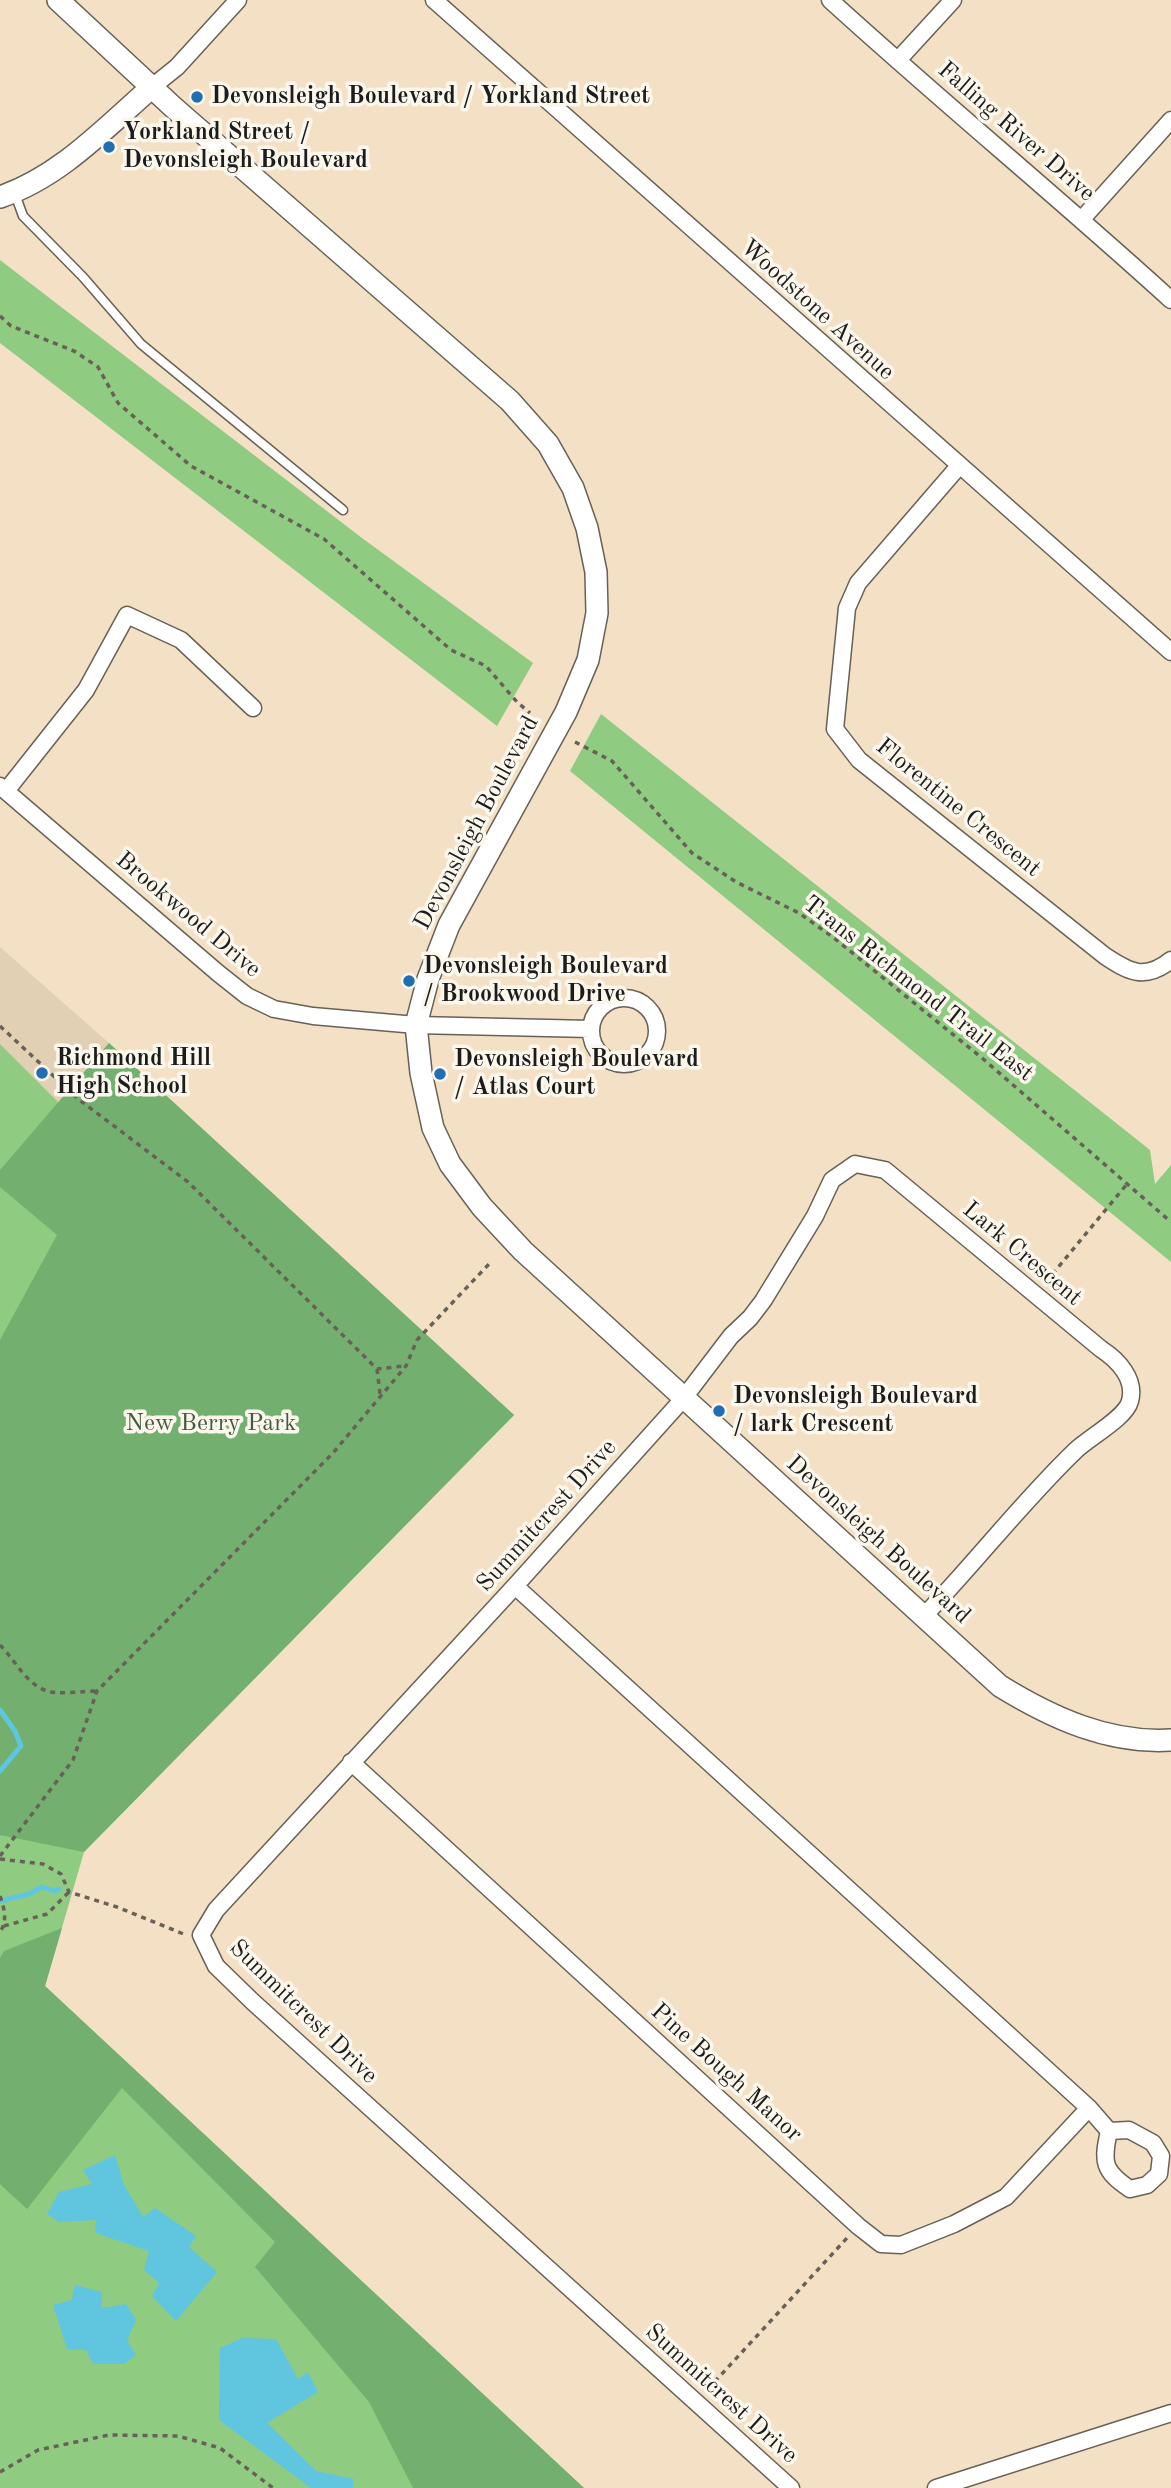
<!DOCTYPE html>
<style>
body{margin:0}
canvas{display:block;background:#f3e0c5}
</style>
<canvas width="1171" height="2488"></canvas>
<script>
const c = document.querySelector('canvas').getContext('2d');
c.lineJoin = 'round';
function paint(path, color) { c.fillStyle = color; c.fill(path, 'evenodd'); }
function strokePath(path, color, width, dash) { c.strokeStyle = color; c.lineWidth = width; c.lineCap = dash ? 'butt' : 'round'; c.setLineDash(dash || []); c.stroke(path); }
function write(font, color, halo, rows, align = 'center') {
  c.font = font + ' "Old Standard TT",serif'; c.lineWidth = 7; c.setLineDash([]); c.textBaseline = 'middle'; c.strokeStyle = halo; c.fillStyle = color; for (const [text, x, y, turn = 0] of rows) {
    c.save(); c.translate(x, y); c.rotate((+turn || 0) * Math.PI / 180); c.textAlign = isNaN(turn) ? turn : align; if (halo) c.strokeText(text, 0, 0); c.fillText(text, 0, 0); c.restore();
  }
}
const built = new Path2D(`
 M0,947L109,1043L0,1170Z`);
const green = new Path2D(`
 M0,260L362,538L533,663L497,726L0,343Z
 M601,714L1150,1150L1155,1184L1171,1165V1262L570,771Z
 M109,1043L514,1415L84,1852L45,1986L584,2488H0V1044L59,1103Z`);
const forest = new Path2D(`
 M109,1043L514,1415L84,1852L0,1835V1340L57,1235L0,1187V1170Z
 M62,1928L45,1986L584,2488H413L369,2402L255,2267L275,2242L122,2088L27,2209L0,2184V1958L4,1951Z`);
const water = new Path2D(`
 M115,2155L124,2185L143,2217L155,2208L196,2236L189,2247L217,2272L176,2321L152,2296L159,2283L144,2270L149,2251L95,2233L96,2220L59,2222L47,2214L59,2192L92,2184L83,2170Z
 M75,2285L102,2292L101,2308L126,2304L136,2320L127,2340L136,2355L124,2364H93L86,2350L67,2349L53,2305L72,2300Z
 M242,2338L276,2339L298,2379L308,2372L318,2392L267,2423L316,2471L354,2479L353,2488H311L219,2420L220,2348Z`);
const stream = new Path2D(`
 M0,1710L15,1731L21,1746L0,1771
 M0,1901L29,1894L42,1887L54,1891L59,1889`);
const path = new Path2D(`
 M0,316L11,326L74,351L98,367L118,403L191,466L324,539L451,650L486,666L517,702L530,713
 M575,742L612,761L692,853L736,882L799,913L834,938L982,1058L1171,1222
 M0,1026L77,1098L188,1182L377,1369L404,1366
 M1046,1282L1127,1184
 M377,1369L380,1394
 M0,1645C15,1660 26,1684 47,1691C57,1695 84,1691 97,1691
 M0,1856L73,1760L97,1691L333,1453L406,1366L417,1340L490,1263
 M0,1859L43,1864L61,1874L69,1892L117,1907L186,1935
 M0,1896C4,1908 8,1920 0,1932
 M4,1926L47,1914L69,1892
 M708,2389L847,2238
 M0,2472L38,2450L109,2435L178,2436L220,2448L273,2488`);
const service = new Path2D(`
 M15,194L23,216L83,277L141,344L343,510`);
const minor = new Path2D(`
 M434,0L1171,652
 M830,0C942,102 1059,198 1171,300
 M898,60L953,0
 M152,87L177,67L238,0
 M1082,219L1171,120
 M959,466L858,583L847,608L835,729L859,760L1105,956C1129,972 1145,981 1171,960
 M0,786L218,973L247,996L274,1009L313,1016L416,1025L591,1029
 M6,791L86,690L127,615L181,640L253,708
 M591 1031a33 33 0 1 1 66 0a33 33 0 1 1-66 0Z
 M515,1586L1089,2108L1109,2131C1102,2162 1103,2171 1130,2189L1147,2185L1159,2174L1161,2156L1153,2143L1129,2130L1109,2131
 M351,1762L858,2226L881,2244L901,2245L954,2224L1006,2197L1089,2108
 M791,2488L253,2002L216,1966L201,1935L216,1910L515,1586L683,1399L731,1336L750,1318L763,1301L815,1216L832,1180L855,1164L885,1170L1101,1349C1118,1360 1136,1379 1130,1401C1126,1418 1088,1438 1075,1451C1022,1502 976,1562 924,1616
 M936,2488L1171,2413`);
const tertiary = new Path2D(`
 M58,0L173,107L510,401L548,444L573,488L587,528L596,572L597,613L588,660L566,712L449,925L428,979L416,1025L421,1073L433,1128L450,1164L482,1207L523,1251L1000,1686C1052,1718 1109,1744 1171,1740
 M0,197C60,177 105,128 152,87`);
const markers = [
 [197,97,7,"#1f6fb2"],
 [109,147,7,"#1f6fb2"],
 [409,981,7,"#1f6fb2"],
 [42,1073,7,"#1f6fb2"],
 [440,1074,7,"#1f6fb2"],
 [719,1411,7,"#1f6fb2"]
];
const poiNames = [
 ["Devonsleigh Boulevard / Yorkland Street",211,97],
 ["Yorkland Street /",123,133],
 ["Devonsleigh Boulevard",123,161],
 ["Devonsleigh Boulevard",423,967],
 ["/ Brookwood Drive",423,995],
 ["Richmond Hill",56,1059],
 ["High School",56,1087],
 ["Devonsleigh Boulevard",454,1060],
 ["/ Atlas Court",454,1088],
 ["Devonsleigh Boulevard",733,1397],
 ["/ lark Crescent",733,1425]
];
const streetNames = [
 ["Falling River Drive",1016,132,41],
 ["Woodstone Avenue",817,310,42],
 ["Florentine Crescent",958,808,39],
 ["Devonsleigh Boulevard",477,823,-62],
 ["Brookwood Drive",188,915,40],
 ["Trans Richmond Trail East",918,989,38],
 ["Lark Crescent",1022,1254,40],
 ["Summitcrest Drive",547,1516,-48],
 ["Devonsleigh Boulevard",878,1540,42],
 ["Summitcrest Drive",303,2012,44],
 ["Pine Bough Manor",726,2073,42],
 ["Summitcrest Drive",721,2394,42]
];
const parkNames = [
 ["New Berry Park",211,1424]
];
paint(built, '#e2d0b4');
paint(green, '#8fcc82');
paint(forest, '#73b070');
paint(water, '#60c5de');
strokePath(stream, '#60c5de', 5);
strokePath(service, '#676157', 11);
strokePath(minor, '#676157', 19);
strokePath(tertiary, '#676157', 24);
strokePath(path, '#676157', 3.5, [5, 5]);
strokePath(service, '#fff', 8);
strokePath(minor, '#fff', 16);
strokePath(tertiary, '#fff', 21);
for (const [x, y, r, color] of markers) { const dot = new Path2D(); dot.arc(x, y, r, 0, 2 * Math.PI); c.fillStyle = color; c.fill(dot); strokePath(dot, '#fbf7ec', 2.5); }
write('bold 24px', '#1c1c1c', '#fbf7ec', poiNames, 'left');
write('24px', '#1c1c1c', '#fbf7ec', streetNames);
write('24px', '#445a40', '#fbf7ec', parkNames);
</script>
